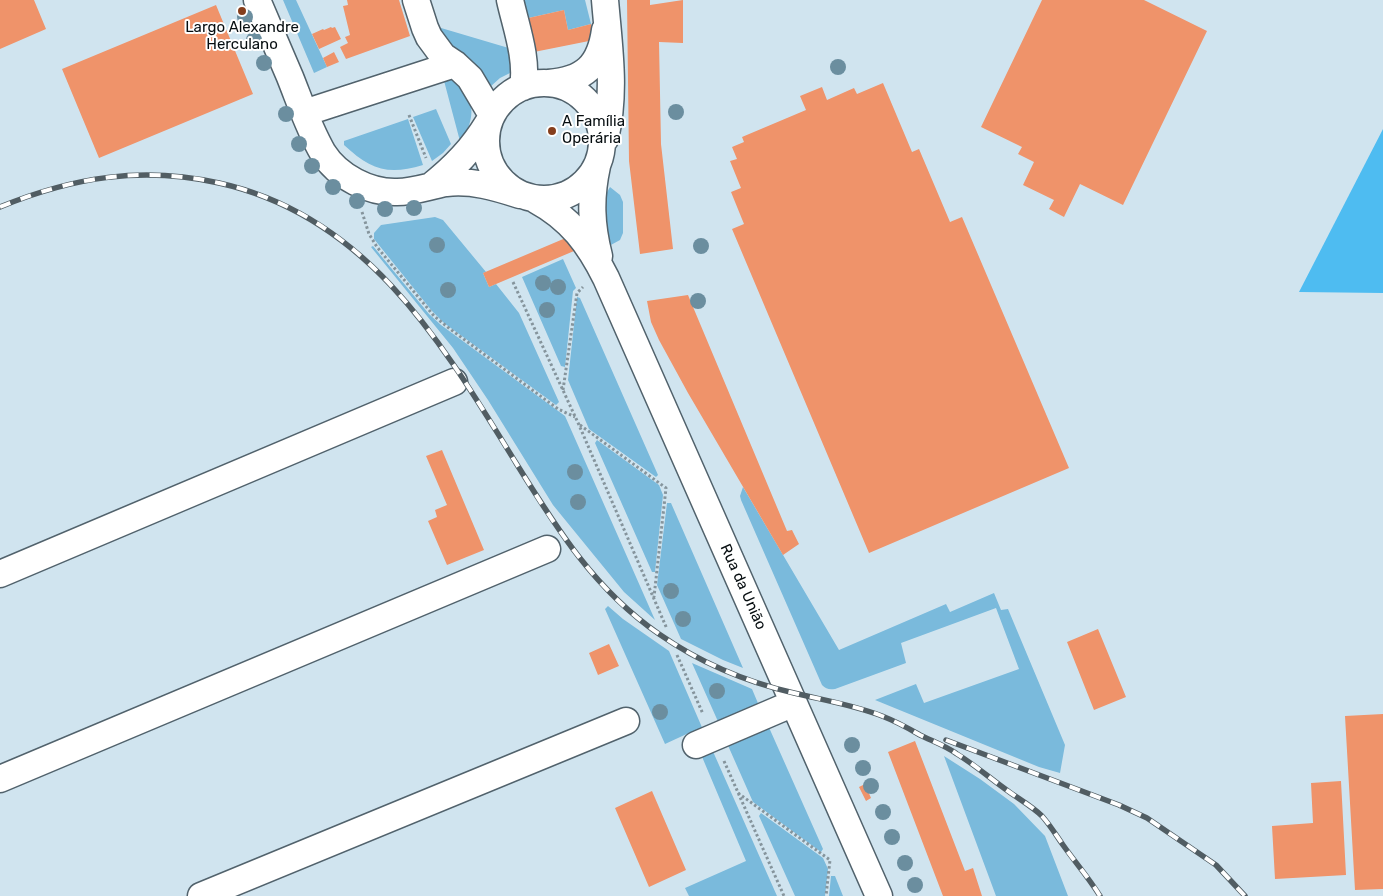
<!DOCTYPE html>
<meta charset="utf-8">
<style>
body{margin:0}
canvas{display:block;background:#d0e4ef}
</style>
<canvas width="1383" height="896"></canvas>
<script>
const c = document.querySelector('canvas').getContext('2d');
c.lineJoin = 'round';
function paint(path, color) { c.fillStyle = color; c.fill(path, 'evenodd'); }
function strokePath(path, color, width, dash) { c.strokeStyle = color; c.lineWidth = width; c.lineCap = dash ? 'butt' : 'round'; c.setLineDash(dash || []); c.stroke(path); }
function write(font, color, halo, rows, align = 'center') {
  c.font = font + ' Rubik,sans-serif'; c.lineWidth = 4; c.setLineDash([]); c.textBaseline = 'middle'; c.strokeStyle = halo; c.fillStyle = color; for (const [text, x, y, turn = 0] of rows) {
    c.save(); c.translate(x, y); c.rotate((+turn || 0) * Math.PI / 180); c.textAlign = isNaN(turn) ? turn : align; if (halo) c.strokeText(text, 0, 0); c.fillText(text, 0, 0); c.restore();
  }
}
const green = new Path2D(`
 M283,0H296L327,67L314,73Z
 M520,0H585L591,24L568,30L564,10L524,19Z
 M431,25L512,49L514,71L500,78L490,87Z
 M454,76C459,84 467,94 470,103C475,117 466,133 461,145L443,77Z
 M436,109L451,144L443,153L432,161L413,117Z
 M408,119L423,165C387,176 370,169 344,145V141Z
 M610,187L620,195L623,202V233L620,240L609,246L605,237L606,194Z
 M435,217L443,220L486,272L483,273L489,287L496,284L519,313L559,402L556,405L444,323L432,311L374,239V233L381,225Z
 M373,246L429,314L441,325L565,416L655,620L624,592L553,505L488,400L453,348L371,247Z
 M563,259L576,288L573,291L565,367L561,366L522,277Z
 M577,297L580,298L658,475L656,477L589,429L568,380Z
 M597,440L659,485L663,495L655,572H652L595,443Z
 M743,487L839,650L946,604L950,612L994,593L1001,610L1008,609L1065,745L1060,773L1039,767L875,700L916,684L924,703L1019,669L996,608L901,643L906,663L835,689C829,690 826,689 822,685L741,500L740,496Z
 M667,503H671L743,668L723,660L681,639L657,585Z
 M608,606L623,619L669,651L704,732L693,737L691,732L665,744L605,609Z
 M692,663L752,689L760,708L720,726Z
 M767,723L823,849L821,852L753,802L726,741Z
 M711,747L777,896H689L685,888L746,861L700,752Z
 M944,756L980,779L1014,804L1045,836L1068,896H996Z
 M761,813L823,858L828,869L825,896H795L759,816Z
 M831,876H835L843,896H829Z`);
const water = new Path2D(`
 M1383,129V293L1299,292Z`);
const building = new Path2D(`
 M0,0H34L46,29L0,49Z
 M347,0H399L410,36L346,59L340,47L348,43L345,37L350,35L343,6L348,5Z
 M627,0H650V5L683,0V43L659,42L661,144L673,249L640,254L629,161Z
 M1042,0H1144L1207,31L1123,205L1080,184L1064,217L1049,209L1054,200L1023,185L1034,162L1018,154L1022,147L981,127Z
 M216,5L253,94L99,158L62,69Z
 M564,10L568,30L591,24L594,40L534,52L524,19Z
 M331,27L332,28L335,27L341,39L319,49L312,34L323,29L324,30Z
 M334,52L339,62L327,67L323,58Z
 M883,83L912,152L919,149L950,222L962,217L1069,468L869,553L732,229L744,224L731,192L741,188L730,161L737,159L732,147L744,142L742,137L806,110L800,96L822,87L827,100L854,88L857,94Z
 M568,237L574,251L489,287L483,273Z
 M688,295L787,531L792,530L799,544L783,555L688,393L659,340L651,322L647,301Z
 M442,450L484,550L447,565L428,521L437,517L435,510L447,505L426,456Z
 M1098,629L1126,697L1094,710L1067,642Z
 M609,644L619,666L598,675L589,653Z
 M1383,714V889L1355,890L1345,716Z
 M915,741L965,871L973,868L982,896H943L888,752Z
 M1341,781L1346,875L1275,879L1272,826L1313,823L1311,783Z
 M865,784L871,798L866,801L859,787Z
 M652,791L686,870L649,887L615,808Z`);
const path = new Path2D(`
 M409,115L426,158
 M362,212L369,234L377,247L434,316L450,329L558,409L575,417
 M513,282L579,425L667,629
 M563,390L577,293L583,287
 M580,425L666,488L654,597
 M677,655L703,714
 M724,761L784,896
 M738,793L830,860L826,896`);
const minor = new Path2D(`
 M257,0C268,26 279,51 290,77C300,102 309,129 323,153C338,177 370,193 397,192C414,192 429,186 446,183C472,180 495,187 520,195
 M416,0L425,28L429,37L443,56L455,64L470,78L492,115
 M510,0C516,27 528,59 523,87
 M486 141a58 58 0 1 1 116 0a58 58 0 1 1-116 0Z
 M549,83C584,80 600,66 605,30
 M304,113L455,64
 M605,139C616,91 609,48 605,0
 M597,166C590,198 591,225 599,256
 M431,186C455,167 472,149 488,123
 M536,200C571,219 589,244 606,278L879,896
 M0,574L454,382
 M696,745L794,703
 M0,779L547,549
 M201,896L626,721`);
const rail = new Path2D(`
 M0,207C73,177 142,166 219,183C368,216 442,343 516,463C557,529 595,590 659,634C699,662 746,682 794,693C823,700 854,705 882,716C895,721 908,728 920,735C932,741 946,746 957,754C975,765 991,779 1008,791C1019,799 1033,807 1042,816C1050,825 1056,835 1063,845C1075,862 1089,878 1100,896
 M946,740L1119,805L1147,818L1216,865L1245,896`);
const trees = [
 [245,17],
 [254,40],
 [264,63],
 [838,67],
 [676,112],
 [286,114],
 [299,144],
 [312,166],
 [333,187],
 [357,201],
 [414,208],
 [385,209],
 [437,245],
 [701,246],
 [543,283],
 [558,287],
 [448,290],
 [698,301],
 [547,310],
 [575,472],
 [578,502],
 [671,591],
 [683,619],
 [717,691],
 [660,712],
 [852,745],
 [863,768],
 [871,786],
 [883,812],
 [892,837],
 [905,863],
 [915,885]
];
const markers = [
 [242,11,5,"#853e1c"],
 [552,131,5,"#853e1c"]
];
const poiNames = [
 ["Largo Alexandre",242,28],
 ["Herculano",242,45],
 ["A Família",562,122,"left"],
 ["Operária",562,139,"left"]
];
const streetNames = [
 ["Rua da União",743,587,66]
];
paint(green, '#7abadc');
paint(water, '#4ebcf1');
paint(building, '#ef936a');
strokePath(minor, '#51626c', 29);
strokePath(path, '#85949c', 3, [2.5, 2.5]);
strokePath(minor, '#fff', 26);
strokePath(rail, '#515d63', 5.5);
strokePath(rail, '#fff', 4, [11]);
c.fillStyle = '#6b8e9f';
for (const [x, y] of trees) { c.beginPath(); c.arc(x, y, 8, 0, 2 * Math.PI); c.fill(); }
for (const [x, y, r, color] of markers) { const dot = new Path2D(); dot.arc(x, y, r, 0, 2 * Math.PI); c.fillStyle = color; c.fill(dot); strokePath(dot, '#fff', 2); }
write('15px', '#060d10', '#fff', poiNames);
write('15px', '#060d10', '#fff', streetNames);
</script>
